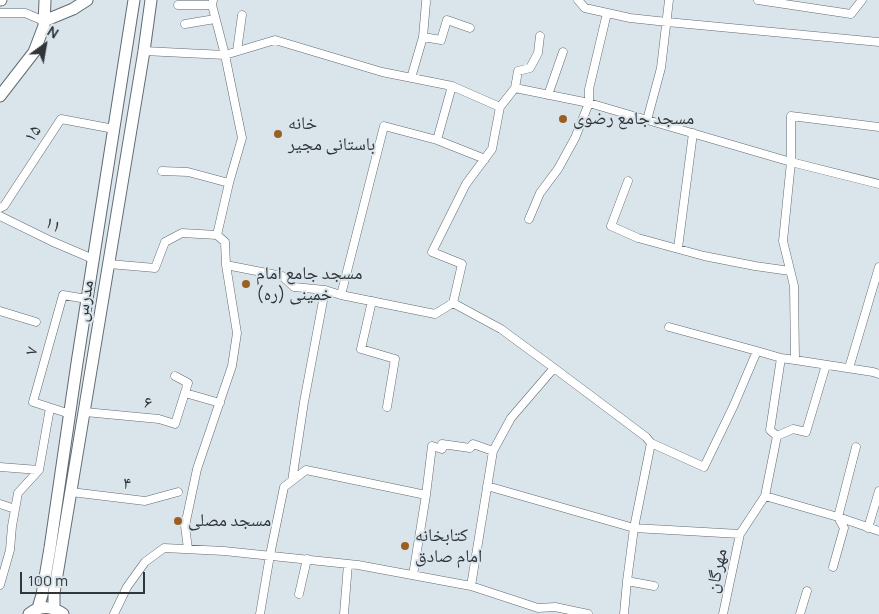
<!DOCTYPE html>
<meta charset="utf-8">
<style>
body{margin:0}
#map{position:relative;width:879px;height:614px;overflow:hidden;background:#d9e4eb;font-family:Manrope,sans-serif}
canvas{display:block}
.north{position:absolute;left:20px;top:20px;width:50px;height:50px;-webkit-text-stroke:4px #d9e4eb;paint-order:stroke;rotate:32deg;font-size:14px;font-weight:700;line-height:20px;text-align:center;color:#303538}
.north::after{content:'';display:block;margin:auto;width:18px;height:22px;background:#303538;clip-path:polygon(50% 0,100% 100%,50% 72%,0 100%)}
.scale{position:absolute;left:20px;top:572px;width:125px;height:22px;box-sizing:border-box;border:2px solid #303538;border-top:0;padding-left:6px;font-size:15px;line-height:18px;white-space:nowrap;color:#303538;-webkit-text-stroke:4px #d9e4eb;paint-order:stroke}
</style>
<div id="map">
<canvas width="879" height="614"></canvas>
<div class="north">N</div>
<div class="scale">100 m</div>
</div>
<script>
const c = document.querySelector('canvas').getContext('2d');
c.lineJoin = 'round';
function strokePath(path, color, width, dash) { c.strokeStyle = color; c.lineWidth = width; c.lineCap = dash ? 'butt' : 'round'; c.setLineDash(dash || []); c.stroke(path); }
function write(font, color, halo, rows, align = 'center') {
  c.font = font + ' Manrope,"Noto Naskh Arabic",sans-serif'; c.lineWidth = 4; c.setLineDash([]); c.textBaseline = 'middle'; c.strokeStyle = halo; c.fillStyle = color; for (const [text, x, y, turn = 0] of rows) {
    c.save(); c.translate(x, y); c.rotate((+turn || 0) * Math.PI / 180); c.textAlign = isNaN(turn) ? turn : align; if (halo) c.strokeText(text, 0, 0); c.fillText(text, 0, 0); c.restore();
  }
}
const street = new Path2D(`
 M213,0L212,5L225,55L242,138L229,183L217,235
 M578,0L585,8L630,18L667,22L879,42
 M758,0L851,14L862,0
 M178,5H212
 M0,13H25L44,21
 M185,24L215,19
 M423,37L426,2
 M144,51L225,55L275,40L382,72L452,86L500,107L515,88L589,103L791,162L783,241L794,286L795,360
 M237,51L242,15
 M411,78L423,37L441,40L447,20L470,28
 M515,88L518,71L530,68L538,53L540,36
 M548,95L563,52
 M647,120L661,68L669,0
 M879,127L791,116V162L879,184
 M437,140L485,159
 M162,171L188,172L229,183
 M628,181L611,226L638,238L704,256L755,266L790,271
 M0,208L4,206L61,119L114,129
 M0,216L51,241L93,259
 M529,219L540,193L558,169L575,138L589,103V89L607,13
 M678,248L693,133
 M109,264L155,268L165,242L182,233L217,235
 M226,265L282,276L294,287L325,290L341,295L435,314L453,303L501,329L554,368L646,437L651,443L634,528L627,581L624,614
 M341,295L384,126L437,140L452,86
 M372,301L361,349L395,359L387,407
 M453,303L462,264L432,252L466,184L492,149L500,107
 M0,311L36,322
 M669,327L757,351
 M849,368L879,267
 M185,393L220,403
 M85,412L159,419L175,424L188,383L175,376
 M70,414L33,402L63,295L87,299
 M777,436L793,429L806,432L826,365
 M651,443L704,467L734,405L757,351L781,358L795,360L873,372L879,374
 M0,467L39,470
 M292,481L304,402L325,290
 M487,486L634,528L740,534L765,496L838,517L879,531
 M71,492L145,501L178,492
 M426,495L432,446L442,449V444L470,448L473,444L493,451
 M765,496L777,436L770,430L781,358
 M0,504L15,509
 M868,528L879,491
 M188,549L185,526L197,469L232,366L237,333L226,265L225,242L217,235
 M833,567L844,528L838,517L856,447
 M627,581L654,586
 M0,585L10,550L12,526L18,493L39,470L50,408
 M471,586L493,451L511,418L554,368
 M299,594L307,559
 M114,614L127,587L145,562L164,548L224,551L358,565L471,586L538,608L555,607L588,614
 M260,614L270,555L284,487L306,470L426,495L413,575
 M344,614L348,564
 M723,614L740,534
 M800,614L807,591`);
const secondary = new Path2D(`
 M0,0H1
 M44,21L73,9L87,0
 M0,96L34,52L44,26L45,0
 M38,608L42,595L50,548L77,363L134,0
 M54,608V593L144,51L151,0
 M29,614C40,605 52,606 63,614`);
const markers = [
 [563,119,5,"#9c5f23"],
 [278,134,5,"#9c5f23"],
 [246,284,5,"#9c5f23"],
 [178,521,5,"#9c5f23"],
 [405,546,5,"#9c5f23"]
];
const poiNames = [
 ["مسجد جامع رضوی",573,119],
 ["خانه",288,124],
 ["باستانی مجیر",288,145],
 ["مسجد جامع امام",256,274],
 ["خمینی (ره)",256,295],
 ["مسجد مصلی",188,521],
 ["کتابخانه",415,536],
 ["امام صادق",415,557]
];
const streetNames = [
 ["۱۵",33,134,-57],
 ["۱۱",53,225,25],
 ["مدرس",85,301,-81],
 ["۷",32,351,-74],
 ["۶",148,403,5],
 ["۴",127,484,7],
 ["مهرگان",717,571,-78]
];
strokePath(street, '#626b72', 9);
strokePath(secondary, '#626b72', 13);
strokePath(street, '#fff', 8);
strokePath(secondary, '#fff', 11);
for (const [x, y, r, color] of markers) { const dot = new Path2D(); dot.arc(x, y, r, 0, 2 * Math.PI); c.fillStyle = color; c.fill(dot); strokePath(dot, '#d9e4eb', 2); }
write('18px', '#303538', '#d9e4eb', poiNames, 'left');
write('18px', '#303538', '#d9e4eb', streetNames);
</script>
